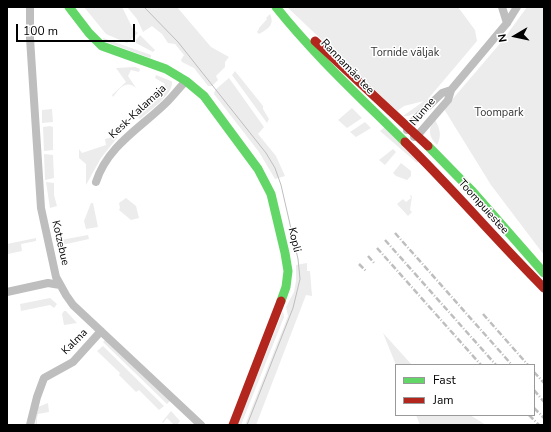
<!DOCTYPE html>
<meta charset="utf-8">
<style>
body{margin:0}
#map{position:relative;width:551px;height:432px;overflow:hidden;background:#fff;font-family:"Nunito Sans",sans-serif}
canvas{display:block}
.frame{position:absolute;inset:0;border:8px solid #000;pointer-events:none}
.legend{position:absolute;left:395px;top:364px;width:140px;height:52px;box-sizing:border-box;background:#fff;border:1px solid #999;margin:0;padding:5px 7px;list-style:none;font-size:12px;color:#000}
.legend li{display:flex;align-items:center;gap:8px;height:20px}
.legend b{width:20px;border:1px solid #999}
.north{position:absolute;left:495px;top:16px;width:40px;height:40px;-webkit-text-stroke:3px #fff;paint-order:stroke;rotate:261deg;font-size:11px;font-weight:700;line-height:16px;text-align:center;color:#000}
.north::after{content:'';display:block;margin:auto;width:14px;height:18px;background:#000;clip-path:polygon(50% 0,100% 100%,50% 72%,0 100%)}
.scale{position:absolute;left:16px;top:24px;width:119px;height:18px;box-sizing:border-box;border:2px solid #000;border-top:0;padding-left:5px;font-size:12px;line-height:14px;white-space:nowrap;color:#000;-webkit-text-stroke:3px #fff;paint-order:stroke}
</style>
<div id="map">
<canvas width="551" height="432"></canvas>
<div class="frame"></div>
<ul class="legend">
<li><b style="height:5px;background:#63d668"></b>Fast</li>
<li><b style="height:5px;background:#b3261e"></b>Jam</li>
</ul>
<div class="north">N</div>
<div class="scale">100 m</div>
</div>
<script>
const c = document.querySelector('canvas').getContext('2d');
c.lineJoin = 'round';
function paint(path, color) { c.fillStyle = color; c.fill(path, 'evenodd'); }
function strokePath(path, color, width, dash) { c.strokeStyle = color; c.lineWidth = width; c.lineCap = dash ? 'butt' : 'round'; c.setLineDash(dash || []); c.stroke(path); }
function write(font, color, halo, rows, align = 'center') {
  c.font = font + ' "Nunito Sans",sans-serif'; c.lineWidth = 3; c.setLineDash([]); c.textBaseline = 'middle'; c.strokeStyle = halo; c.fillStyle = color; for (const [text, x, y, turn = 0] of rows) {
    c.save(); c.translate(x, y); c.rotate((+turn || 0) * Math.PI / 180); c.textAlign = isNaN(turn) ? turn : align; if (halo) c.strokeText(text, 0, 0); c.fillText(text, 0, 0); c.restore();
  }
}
const green = new Path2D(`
 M84,7H122L133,29L138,33L137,34L127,43L106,34Z
 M127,7H177L211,47L229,57L225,62V67L216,76L218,80L212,86H208L194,68L182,62L181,60L184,55L175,44L168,43L162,34L152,26L143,32L137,19Z
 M287,7H458L475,30L477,41L428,99L430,100C421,107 414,118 403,116L424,101L404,106L397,111Z
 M527,7H544V255L491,185L444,109L503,40Z
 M270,14C275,25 268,29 259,34L257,32L259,29V28L267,19L266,18Z
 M140,35L155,50L153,52L136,43V40Z
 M103,38L151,55V57L150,58L106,42L103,39Z
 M135,67L140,69L139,72L131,70L128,76L136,88C126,79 119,89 113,97L112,95L126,82L116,68Z
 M235,71L263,106V109L269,119L267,123L232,75Z
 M156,75L171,81L172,82C173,95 149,111 140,119L136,116L159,96L158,94L165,84L155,78Z
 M229,78L264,127L258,134L276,156L285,176L275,179L259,152L214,94L215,90Z
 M352,108L362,118L347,128L338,120Z
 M52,109L53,122L42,123V110Z
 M435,120C440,128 442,136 437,145C429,137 427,129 435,120Z
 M365,122L371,128L356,137L350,132Z
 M50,126L53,127V150L44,151L43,127Z
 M385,127L419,161L417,163L380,131Z
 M116,136L117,138L101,158L86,185V164L79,158V149L82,153L106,145L105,139Z
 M393,149L396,152L385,165L379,160Z
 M44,154L53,155L54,178L45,180Z
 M401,163L411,171V176L407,180L396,176L393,173Z
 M46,182L54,183V195L57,206L50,208Z
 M410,195L412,196L410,210L412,212L408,216L397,204L403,199L406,202L411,198Z
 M126,198L136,206L139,218L131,220L119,210L120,208L119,203Z
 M91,203H93L98,227L86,229L84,221Z
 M88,235L89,239L62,245L61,240Z
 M36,238V241L21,244L22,251L8,254L7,244Z
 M307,263V271H310L312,296L306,295L256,425H245L288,316L286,307L294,292L296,281V265Z
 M50,298L57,304L54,308L50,305L21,311L20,304Z
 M64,311H66L77,323L64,325L62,314Z
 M283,311L284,317L241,425H237Z
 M383,333L412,365H396Z
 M105,340L170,401L167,404L165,402L103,342Z
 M103,346L164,406L159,410L139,390L136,392L119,375L120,373L97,351Z
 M48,403L49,412L38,414L37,418V425H35L38,407Z
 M171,411L180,421L177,425H174L167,418L163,423L162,422Z
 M416,415H470L486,425H420Z`);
const street = new Path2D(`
 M30,7V38L41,208L56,277L66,295L73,305L201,425
 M502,7L507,23
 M407,130V127L442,93L451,90
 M414,137L417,136L448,100L451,90L507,23L517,7
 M96,182C108,145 142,127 167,102C174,95 179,88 186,81
 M7,292L48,283L60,285
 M30,425L37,397L44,378L73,362L101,331`);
const fast = new Path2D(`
 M69,7L89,33L102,46L166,69L186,81L204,96L258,169L271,194L285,253L288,271L286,287L281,301
 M276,7C315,56 361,98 405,142
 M428,146L473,192L544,273`);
const jam = new Path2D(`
 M315,41L428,146
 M405,142C453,189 496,240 544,288
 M233,425L281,301`);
const tram = new Path2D(`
 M144,7L178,42L266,153L275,168L281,185L298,259L300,279L293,308L247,425`);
const rail = new Path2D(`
 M395,233L512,365
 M385,240L496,365
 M377,248L481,365
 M368,256L375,264
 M359,264L366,271
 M483,314L528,365
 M534,372L544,383
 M534,390L544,402
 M534,408L544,418
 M529,415L539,425`);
const parkNames = [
 ["Tornide väljak",405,53],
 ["Toompark",499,113]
];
const streetNames = [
 ["Rannamäe tee",347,67,46],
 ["Kesk-Kalamaja",138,112,-43],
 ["Nunne",423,112,-50],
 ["Toompuiestee",483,207,48],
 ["Kopli",294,240,76],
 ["Kotzebue",60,243,77],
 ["Kalma",75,342,-45]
];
paint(green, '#ececec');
strokePath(street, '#bebebe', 8);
strokePath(fast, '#63d668', 9);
strokePath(jam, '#b3261e', 9);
strokePath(tram, '#bebebe', 1);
strokePath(rail, '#bebebe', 2.5, [6, 2, 1, 2]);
write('11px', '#333', '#fff', parkNames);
write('11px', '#000', '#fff', streetNames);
</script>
